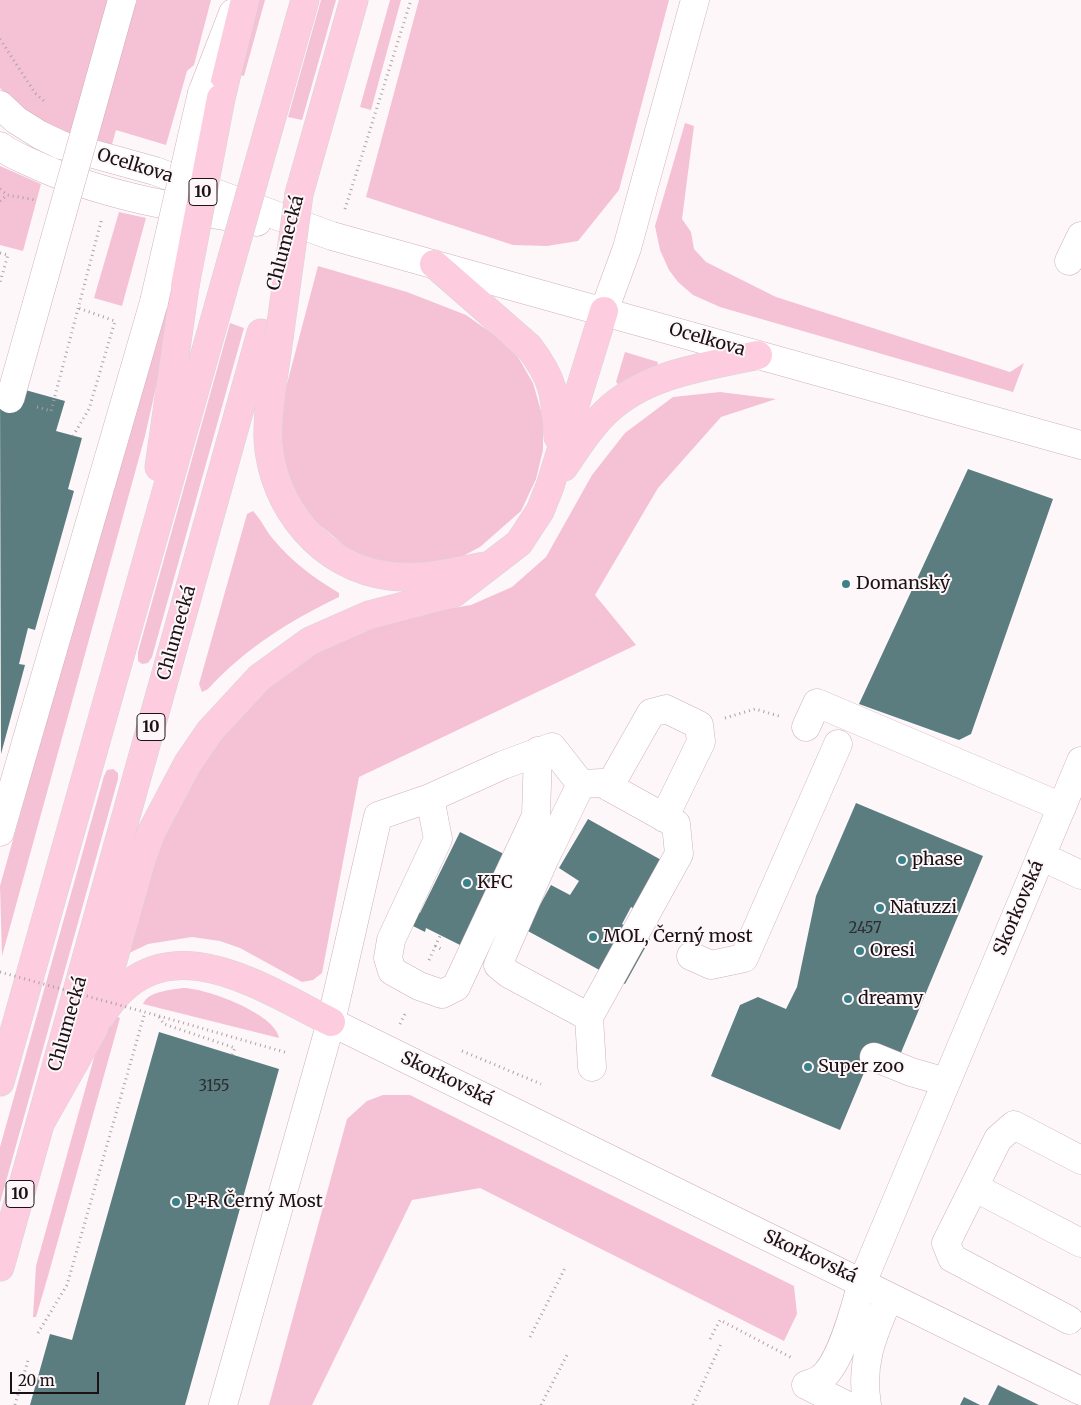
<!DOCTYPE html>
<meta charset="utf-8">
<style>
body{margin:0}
#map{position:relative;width:1081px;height:1405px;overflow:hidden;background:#fdf7f9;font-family:Merriweather,serif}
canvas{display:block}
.scale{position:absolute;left:10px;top:1372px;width:89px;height:22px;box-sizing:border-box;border:2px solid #1c1216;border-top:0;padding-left:6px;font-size:15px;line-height:18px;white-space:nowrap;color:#1c1216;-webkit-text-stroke:4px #fdf7f9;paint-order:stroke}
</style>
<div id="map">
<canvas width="1081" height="1405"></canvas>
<div class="scale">20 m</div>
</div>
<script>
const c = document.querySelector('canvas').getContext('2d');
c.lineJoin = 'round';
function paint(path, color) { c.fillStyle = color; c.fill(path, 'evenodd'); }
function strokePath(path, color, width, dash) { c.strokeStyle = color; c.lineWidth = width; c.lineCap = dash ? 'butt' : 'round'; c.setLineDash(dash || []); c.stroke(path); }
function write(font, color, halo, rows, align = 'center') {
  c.font = font + ' Merriweather,serif'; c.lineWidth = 4; c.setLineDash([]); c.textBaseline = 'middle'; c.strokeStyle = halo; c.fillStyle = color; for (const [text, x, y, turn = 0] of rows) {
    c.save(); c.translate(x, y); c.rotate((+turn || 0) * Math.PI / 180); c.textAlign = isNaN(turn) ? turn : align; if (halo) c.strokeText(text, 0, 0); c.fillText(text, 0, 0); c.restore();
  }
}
const green = new Path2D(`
 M0,0H211L194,65L187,71L166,145L116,130L111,148C71,134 29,121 0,88Z
 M257,0H265L244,76L239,75Z
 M321,0H336L302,120L288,117Z
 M390,0H401L371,110L360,107Z
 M419,0H669L619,190L578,241L547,246L513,245L366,197Z
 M685,123L694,126L682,219L691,232L694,249L706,262L776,297L1010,372L1024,363L1013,392L720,307L693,295L678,282L669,270L660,250L655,226Z
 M0,166L41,184L23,251L0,245Z
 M119,212L146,218L122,306L94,298Z
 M318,266L407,292L466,315L493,334L518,357L533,383L543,418V450L536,479L521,511L480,547L461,557L401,567L352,552L310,517L294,492L283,465L280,436L283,399Z
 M163,305L170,306L158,378L145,436L2,956L0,886Z
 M230,323L244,328L152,657L148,663L142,664L138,661V652Z
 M625,352L658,362L657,366L619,385L616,382Z
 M720,392L776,399L721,417L658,488L595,595L636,645L359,777L322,973L313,980L302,982L240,948L220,941L192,937L148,944L123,956L158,850L208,750L262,691L321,648L391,618L471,605L512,587L546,557L592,475L625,433L673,397Z
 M253,511C261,519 266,531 273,539C292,562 314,578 339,593V597C289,621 246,648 208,689L202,692L199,684L247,514Z
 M113,769L118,773V779L0,1203V1147L104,776L107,770Z
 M183,988C206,988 276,1014 279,1038L143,1004C148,991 171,990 183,988Z
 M111,1015L120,1018L48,1276L36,1317H33L36,1266L102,1029Z
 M383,1095H410L794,1286L797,1314L784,1341L480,1188L412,1200L312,1405H269L347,1119L367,1101Z`);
const building = new Path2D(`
 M0,383L65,401L56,431L82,438L68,489L74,491L35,630L28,628L19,664L25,665L1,754Z
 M968,469L1053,499L971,734L959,740L859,704Z
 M856,803L983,856L900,1055L876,1044L840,1130L711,1076L740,1005L758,997L786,1009L797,987L816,896Z
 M588,819L663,861L636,910L631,907L622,924L650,939L625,984L526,930L551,885L570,895L579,881L559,868Z
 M460,832L512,858L464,947L426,928L425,932L411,925L418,911L420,913Z
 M159,1032L279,1069L185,1405H30L50,1334L72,1340Z
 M998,1385L1039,1405H988Z
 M964,1397L980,1405H960Z`);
const path = new Path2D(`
 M0,39L35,93L44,101
 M0,189L7,195L36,200
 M0,201L7,195
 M345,209L411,0
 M0,253L8,255L0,282
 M37,407L51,411L102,218
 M73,436L89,409L115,321L78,308
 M725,718L755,709L779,716
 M435,946L443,950
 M429,960L440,936
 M159,1016L288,1053
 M159,1017L164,1024L235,1048L232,1055
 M400,1024L406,1012
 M462,1051L541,1084
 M38,1333L67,1285L145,1012
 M530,1337L565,1268
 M710,1339L720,1320L792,1358
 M15,1405L29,1357
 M541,1405L567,1355
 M693,1405L721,1344`);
const minor = new Path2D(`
 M202,93L233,13
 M0,105L16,120L40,135L61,145L155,171L332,236L1081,445
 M0,146C10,154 23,159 34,164C104,197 182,208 257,222
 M1069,261L1081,236
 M604,311L627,248L695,0
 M806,727L817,703L1062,807
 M581,784L602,783L676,824L679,854L589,1017
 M609,787L651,713L666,709L699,725L701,742L664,818
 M430,798L438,839L391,940L388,958L392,971L419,986L442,994L456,987L536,816L538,751
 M0,832L154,302
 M1041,856L1081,875
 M691,956L711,965L744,958L838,744
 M331,1022L1081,1391
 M874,1057L911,1072L946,1082
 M974,1187L1081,1243
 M1069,1320L952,1258L946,1243L998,1139L1014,1125L1081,1160
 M806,1385C810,1383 816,1382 820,1379C841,1365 855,1307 862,1283L1081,761
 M806,1385L846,1405
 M223,1405L331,1022L378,816L430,798L503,765L552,747L581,784L544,860L498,965L509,974L589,1017L592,1067
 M867,1405C860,1362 873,1335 889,1297`);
const major = new Path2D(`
 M221,98L245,0
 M273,113L305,0
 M299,194L354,0
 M434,264L529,347C555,381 555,396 558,437
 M279,338C275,371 267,406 268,440C272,507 322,568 390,576C423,580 454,572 485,566
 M159,467L185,286
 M564,467C577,448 589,428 606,412C646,373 706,367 758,355
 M101,1016C161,919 257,985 331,1022
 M0,1082L232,258
 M41,1122L94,1028L141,861L152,831L188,763L210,731L259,678L310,641L369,615L454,593L519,543L540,511L550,486L604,311
 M0,1267L261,333`);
const pathBridge = new Path2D(`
 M0,972L159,1016`);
const minorBridge = new Path2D(`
 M154,302L202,93
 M10,399L122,0`);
const majorBridge = new Path2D(`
 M232,258L273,113
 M185,286L221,98
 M279,338L299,194`);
const markers = [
 [846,584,5,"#3a8288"],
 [902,860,5,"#3a8288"],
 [467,883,5,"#3a8288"],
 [880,908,5,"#3a8288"],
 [593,937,5,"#3a8288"],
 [860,951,5,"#3a8288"],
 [848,999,5,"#3a8288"],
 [808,1067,5,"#3a8288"],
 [176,1202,5,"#3a8288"]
];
const numberNames = [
 ["2457",865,929],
 ["3155",214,1087]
];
const shields = [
 [203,192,28],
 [151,727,28],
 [20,1194,28]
];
const shieldNames = [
 ["10",203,192],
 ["10",151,727],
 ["10",20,1194]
];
const streetNames = [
 ["Ocelkova",135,166,17],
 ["Chlumecká",286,243,-75],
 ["Ocelkova",707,340,16],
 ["Chlumecká",177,633,-74],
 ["Skorkovská",1019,908,-67],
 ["Chlumecká",68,1024,-74],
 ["Skorkovská",447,1079,26],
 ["Skorkovská",810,1257,25]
];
const poiNames = [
 ["Domanský",856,584],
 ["phase",912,860],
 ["KFC",477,883],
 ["Natuzzi",890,908],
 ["MOL, Černý most",603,937],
 ["Oresi",870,951],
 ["dreamy",858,999],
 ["Super zoo",818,1067],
 ["P+R Černý Most",186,1202]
];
paint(green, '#f5c1d4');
paint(building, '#5b7d80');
strokePath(minor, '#cfb0ba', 29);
strokePath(major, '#d6d4d5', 29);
strokePath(path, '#aaa2a5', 3, [1, 4]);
strokePath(minor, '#fff', 28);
strokePath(major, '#fdcddf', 28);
strokePath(minorBridge, '#cfb0ba', 29, []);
strokePath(majorBridge, '#d6d4d5', 29, []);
strokePath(pathBridge, '#aaa2a5', 3, [1, 4]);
strokePath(minorBridge, '#fff', 28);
strokePath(majorBridge, '#fdcddf', 28);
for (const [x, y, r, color] of markers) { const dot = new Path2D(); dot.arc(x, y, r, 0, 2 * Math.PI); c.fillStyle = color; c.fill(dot); strokePath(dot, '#fdf7f9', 2); }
write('15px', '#2c2d30', null, numberNames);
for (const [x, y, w] of shields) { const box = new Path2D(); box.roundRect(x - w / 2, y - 13.5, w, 27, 4); c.fillStyle = '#fdf7f9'; c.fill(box); strokePath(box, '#1c1216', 1); }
write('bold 16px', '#1c1216', null, shieldNames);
write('18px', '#1c1216', '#fdf7f9', streetNames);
write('18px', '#1c1216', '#fdf7f9', poiNames, 'left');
</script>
